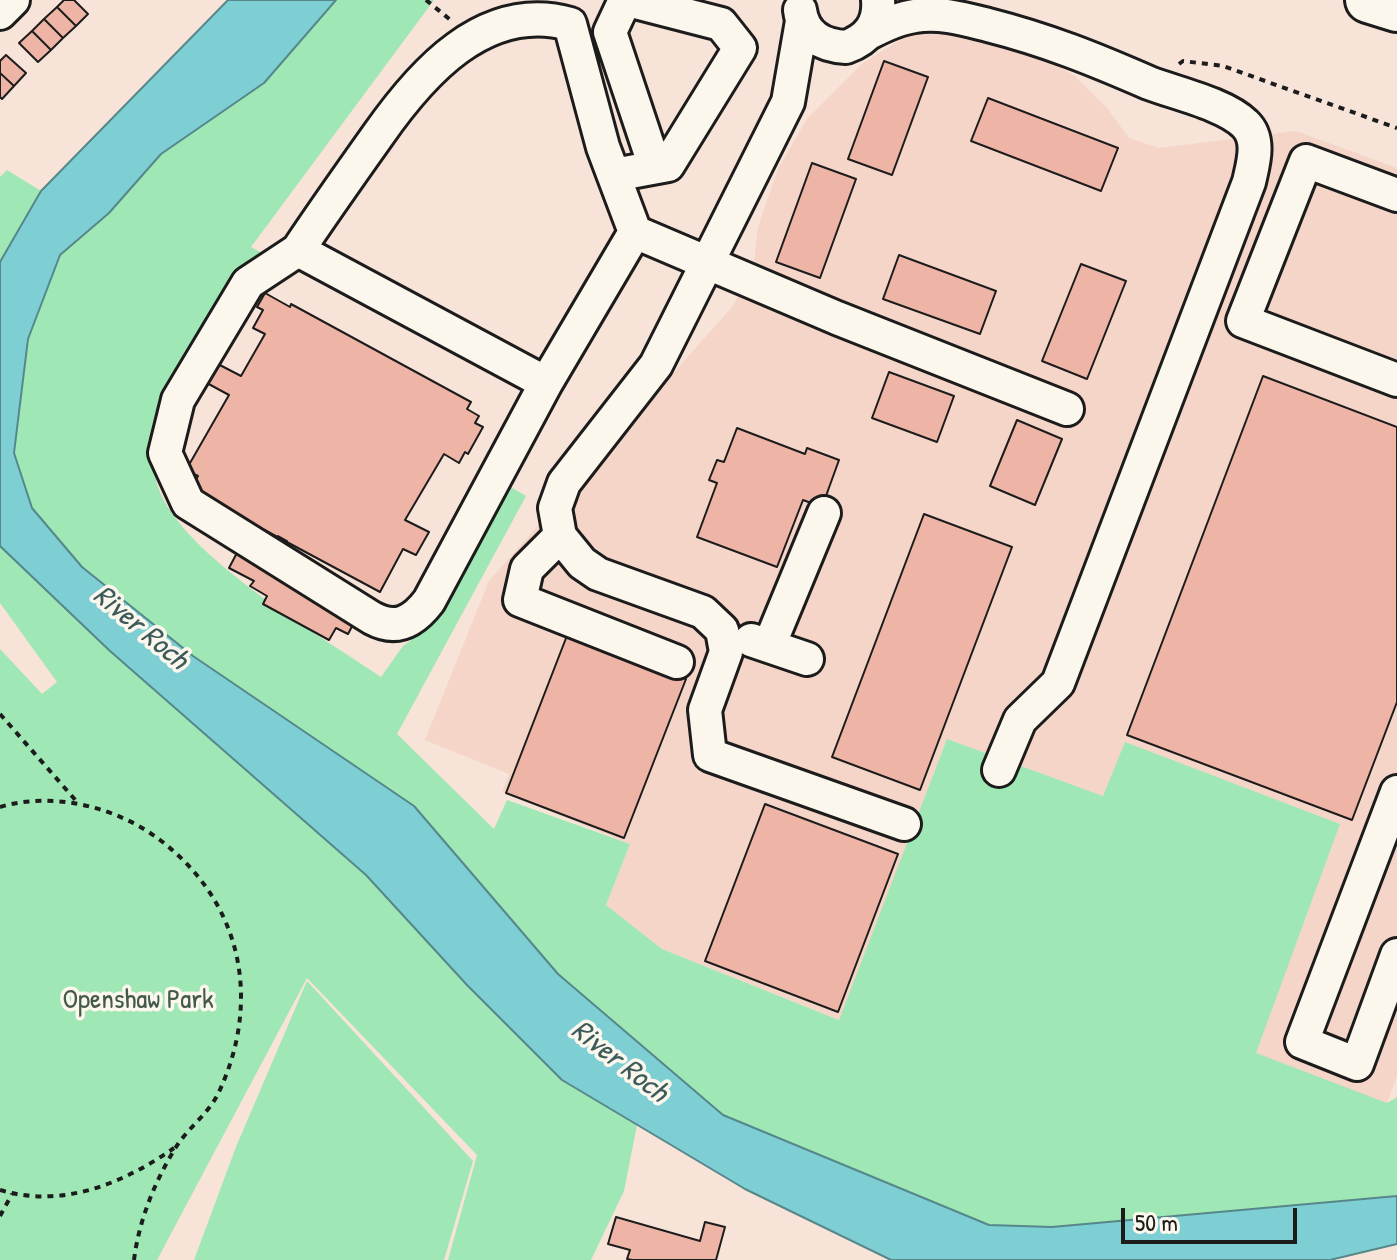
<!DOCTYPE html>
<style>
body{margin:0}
#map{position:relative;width:1397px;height:1260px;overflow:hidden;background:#f7e3d7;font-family:"Patrick Hand",sans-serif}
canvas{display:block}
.scale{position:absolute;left:1121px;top:1208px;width:176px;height:36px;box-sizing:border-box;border:4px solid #1c1c1c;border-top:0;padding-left:10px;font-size:24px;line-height:28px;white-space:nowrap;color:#1c1c1c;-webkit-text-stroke:6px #fbf7ec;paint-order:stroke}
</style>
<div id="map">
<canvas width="1397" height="1260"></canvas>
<div class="scale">50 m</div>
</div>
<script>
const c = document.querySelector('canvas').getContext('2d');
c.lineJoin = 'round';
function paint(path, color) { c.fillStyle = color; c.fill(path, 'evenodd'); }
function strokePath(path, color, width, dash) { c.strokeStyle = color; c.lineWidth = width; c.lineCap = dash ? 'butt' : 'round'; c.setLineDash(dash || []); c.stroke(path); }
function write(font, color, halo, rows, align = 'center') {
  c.font = font + ' "Patrick Hand",sans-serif'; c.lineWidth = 7; c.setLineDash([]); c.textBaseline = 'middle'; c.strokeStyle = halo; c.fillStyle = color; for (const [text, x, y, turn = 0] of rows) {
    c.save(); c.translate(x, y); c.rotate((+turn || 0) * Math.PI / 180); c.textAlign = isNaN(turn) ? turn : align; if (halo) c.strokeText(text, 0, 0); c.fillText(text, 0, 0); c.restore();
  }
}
const built = new Path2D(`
 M913,32L950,35L1039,55L1075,76L1107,108L1129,138L1159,148L1296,131L1397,168V1076L1387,1103L1255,1054L1340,824L1125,743L1103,796L947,739L840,1020L662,949L606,905L630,844L502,792L509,774L425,740L489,581L732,307L753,271L758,227L778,169L807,119L863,63Z`);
const green = new Path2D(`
 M336,0H434L251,247L267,256L151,450C154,462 154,476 158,487C181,555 321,636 381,677L403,646L430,627L507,485L526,496L397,734L494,829L507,800L630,844L606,905L662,949L839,1020L947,739L1103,796L1125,742L1340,824L1256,1053L1387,1103L1397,1097V1196L1052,1227L989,1225L723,1115L558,974L414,806L193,656L82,567L32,508L14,453L28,339L60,255L109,213L161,154L264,83Z
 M7,170L41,191L0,262V177Z
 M0,546L110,651L366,875L467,985L561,1080L637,1125L624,1191L591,1260H448L477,1155L307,978L157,1260H0V649L42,694L57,682L0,603Z
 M307,981L473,1161L444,1260H194L236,1147Z`);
const water = new Path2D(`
 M228,0H336L264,83L161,154L109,213L60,255L28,339L14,453L32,508L82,567L193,656L414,806L558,974L723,1115L989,1225L1052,1227L1397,1196V1244L1330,1260H891L745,1189L562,1080L467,985L366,875L110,651L0,546V262L41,191Z`);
const building = new Path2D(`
 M64,0H74L88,14L76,26L57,7Z
 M57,7L76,26L63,38L44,19Z
 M44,19L63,38L51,50L32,31Z
 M32,31L51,50L38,62L19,43Z
 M6,55L26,73L14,86L0,73V61Z
 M884,61L928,77L892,175L848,159Z
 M0,73L14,86L2,99L0,97Z
 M988,98L1118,148L1101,191L971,141Z
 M812,163L856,179L820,278L776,262Z
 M899,255L996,291L980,334L883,299Z
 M1081,264L1126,281L1087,379L1042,361Z
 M265,293L290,307L291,304L471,402L467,409L479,416L475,423L483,427L468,454L465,452L459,463L444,454L405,520L429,532L416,555L403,549L380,592L190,490L198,476L186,470L229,395L205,382L216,363L241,376L265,334L253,328L263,310L257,307Z
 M889,372L954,396L937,442L872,418Z
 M1263,376L1397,427V702L1352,820L1127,735Z
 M1017,420L1062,439L1035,505L990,486Z
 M737,428L805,454L807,448L839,460L822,507L803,500L777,567L697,537L717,483L709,480L717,460L724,462Z
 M924,514L1012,547L920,790L832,757Z
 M278,536L287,541L272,568L358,615L348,634L336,628L329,640L263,604L267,596L250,586L254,581L229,568L239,549L263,562Z
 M568,633L686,679L624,838L506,793Z
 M765,804L898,854L838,1012L705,961Z
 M616,1217L700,1241L705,1222L725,1227L716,1260H632L627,1259L630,1250L608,1244Z`);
const path = new Path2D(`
 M426,0L453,22
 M1179,64L1183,61L1223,66L1397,128
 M0,714L78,803
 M0,807C53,791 117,807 160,840C243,903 262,1002 218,1094C208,1114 188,1128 176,1147C155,1181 139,1220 134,1260
 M0,1190C63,1209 124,1183 174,1148
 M0,1216L12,1194`);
const minor = new Path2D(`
 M625,0L610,32L655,167
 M800,10C803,35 822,46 846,47C868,39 880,24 878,0
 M0,13L13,0
 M802,21L788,102L656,365L564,483L555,508L560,536L582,563L598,574L703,612L722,630L726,652L705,710L710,755L904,824
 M869,33C884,25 899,18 915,16C940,12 964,19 988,25C1047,40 1094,59 1149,83C1175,93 1225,104 1245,124C1261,139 1253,164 1249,182L1058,683L1020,720L999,770
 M614,175L668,165L740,48L721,24L628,0
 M1397,195L1306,161L1243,321L1397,380
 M635,232L603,147L570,24C484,0 420,75 378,135C351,173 324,211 298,250L546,383L635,232L837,318L1067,409
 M298,250L248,283L178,400L165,453L188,503L372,618C396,631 413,622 429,601L546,383
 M560,536L527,569L520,600L677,662
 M751,640L807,659
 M769,646L824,513
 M1397,792L1302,1042L1357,1064L1397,955`);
const highway = new Path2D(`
 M1368,0L1397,9`);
const parkNames = [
 ["Openshaw Park",138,1001]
];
const waterNames = [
 ["River Roch",140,628,40],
 ["River Roch",619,1062,38]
];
paint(built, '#f4d5c8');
paint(green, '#9fe7b4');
paint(water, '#7dcfd4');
strokePath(water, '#56878a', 2);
paint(building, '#eeb5a6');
strokePath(building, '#1c1c1c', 2);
strokePath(minor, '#1c1c1c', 38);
strokePath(highway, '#1c1c1c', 50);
strokePath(path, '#1c1c1c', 4, [6, 6]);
strokePath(minor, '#fbf7ec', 32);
strokePath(highway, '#fbf7ec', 44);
write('28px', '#43594a', '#fbf7ec', parkNames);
write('italic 30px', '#3e5b5c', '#fbf7ec', waterNames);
</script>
